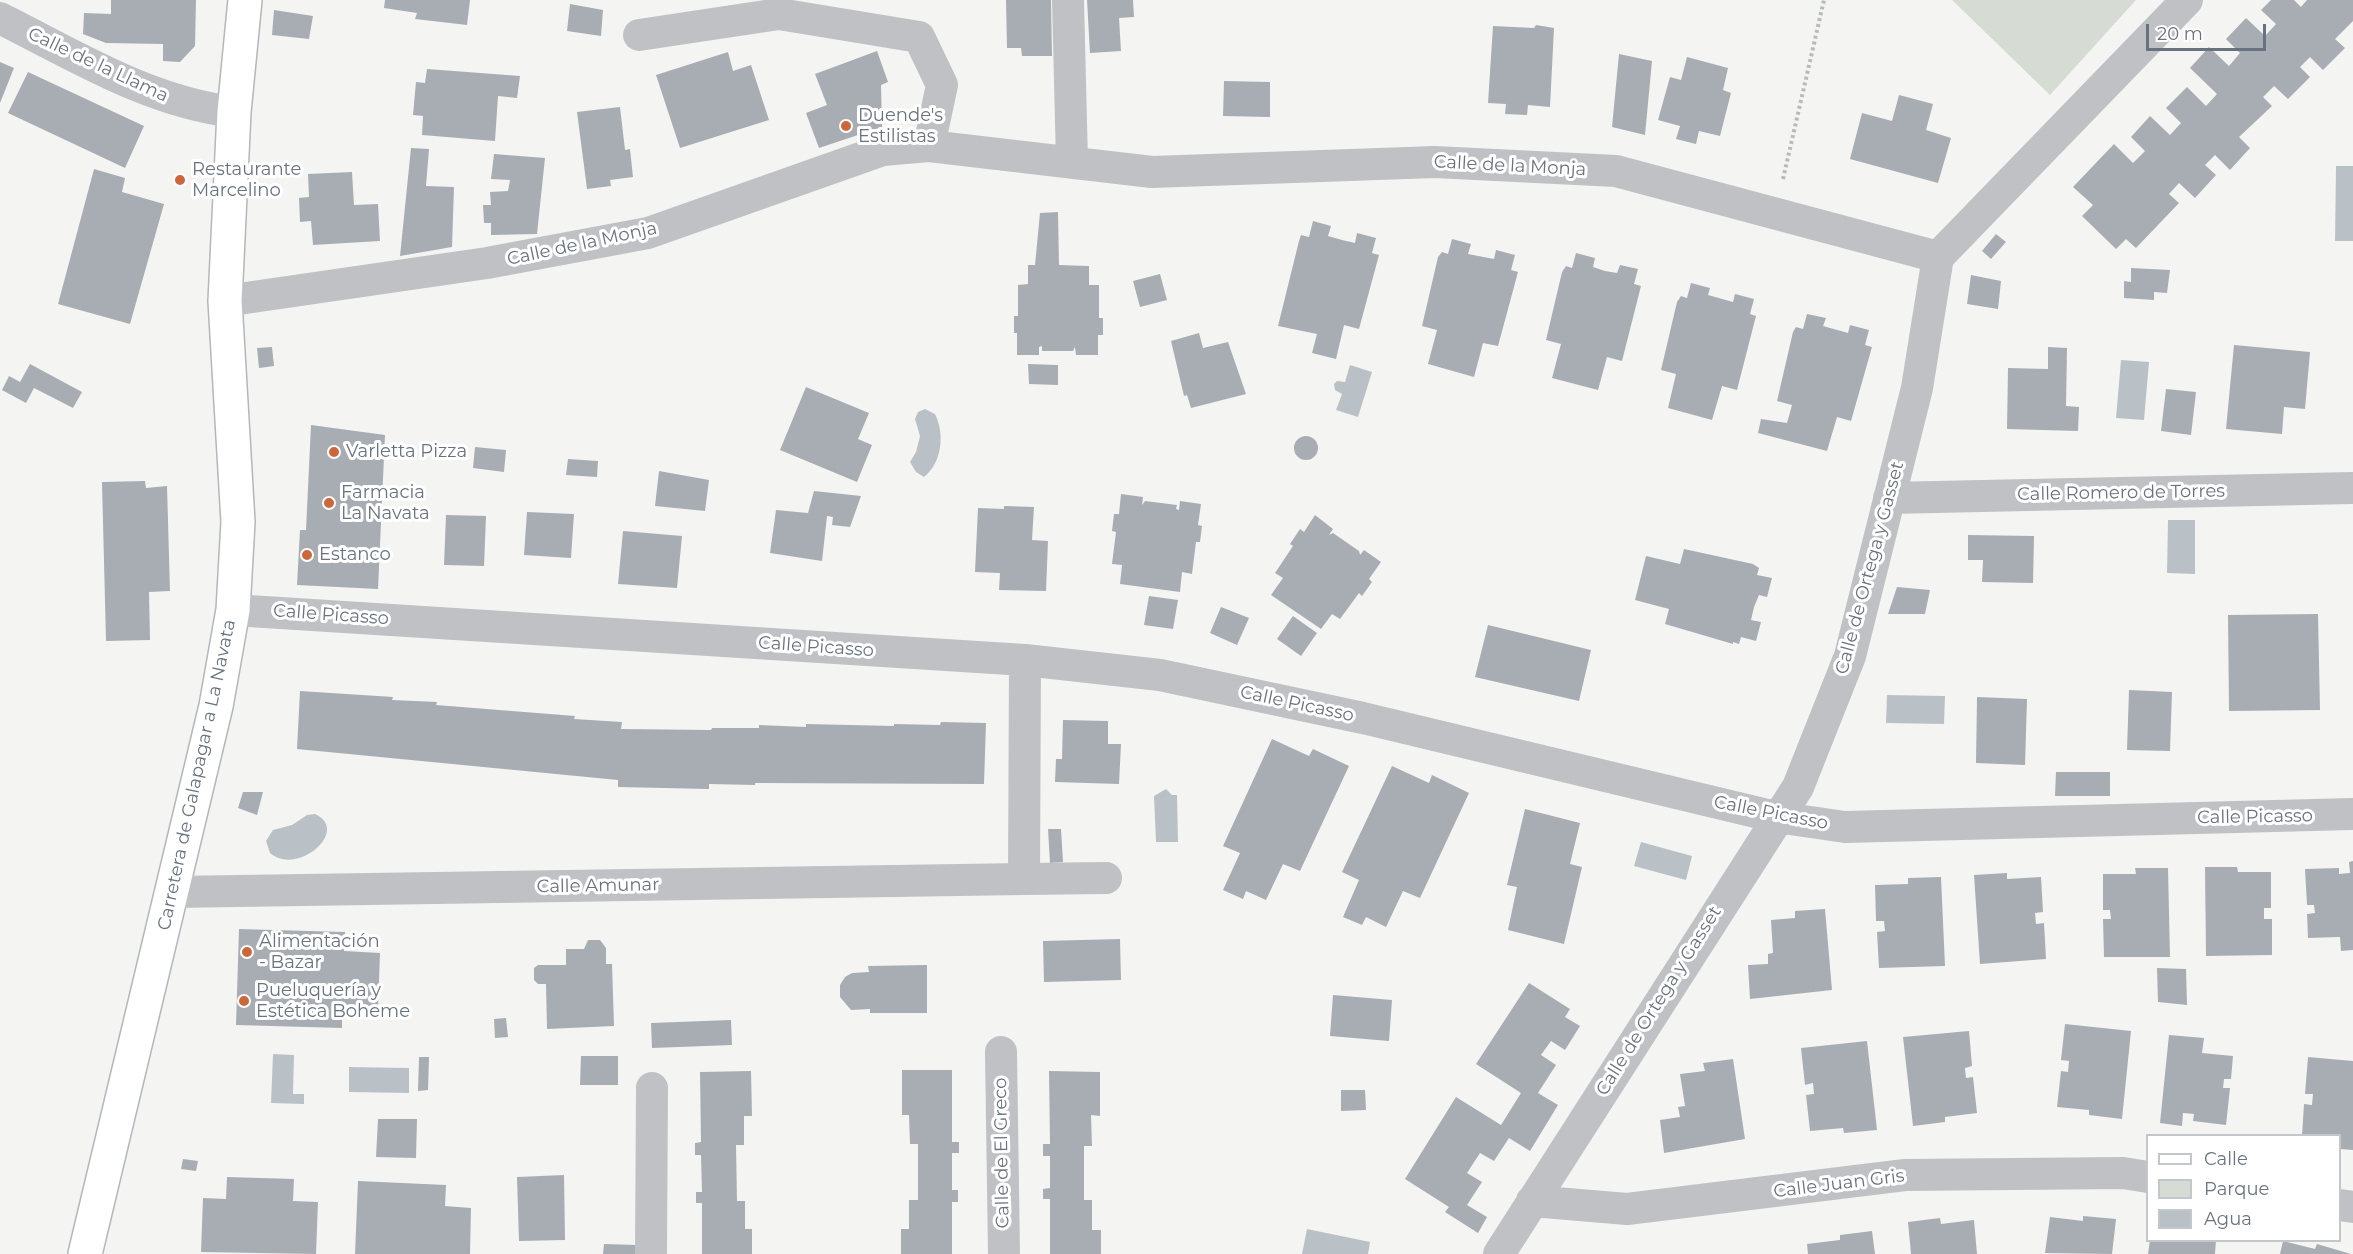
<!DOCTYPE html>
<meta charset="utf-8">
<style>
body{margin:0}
#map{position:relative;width:2353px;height:1254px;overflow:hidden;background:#f4f5f2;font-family:Montserrat,sans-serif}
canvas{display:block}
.legend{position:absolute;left:2146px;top:1134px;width:195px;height:108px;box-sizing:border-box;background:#fff;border:2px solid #c3c7cc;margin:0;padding:8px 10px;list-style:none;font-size:18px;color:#68737f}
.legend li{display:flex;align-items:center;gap:12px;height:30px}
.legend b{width:30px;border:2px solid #c3c7cc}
.scale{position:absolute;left:2146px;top:24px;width:120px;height:27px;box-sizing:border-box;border:3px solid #68737f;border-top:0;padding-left:8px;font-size:18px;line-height:21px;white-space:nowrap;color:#68737f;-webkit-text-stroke:4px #fff;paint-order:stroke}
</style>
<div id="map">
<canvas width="2353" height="1254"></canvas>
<ul class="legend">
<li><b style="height:8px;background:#fff"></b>Calle</li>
<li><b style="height:16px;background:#d6dbd3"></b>Parque</li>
<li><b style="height:16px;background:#bac1c6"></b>Agua</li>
</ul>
<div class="scale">20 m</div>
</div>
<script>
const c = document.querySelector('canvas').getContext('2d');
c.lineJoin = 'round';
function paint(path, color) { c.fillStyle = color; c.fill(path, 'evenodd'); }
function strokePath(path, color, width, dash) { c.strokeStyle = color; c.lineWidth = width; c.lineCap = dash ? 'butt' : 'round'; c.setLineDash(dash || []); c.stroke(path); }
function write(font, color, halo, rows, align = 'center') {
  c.font = font + ' Montserrat,sans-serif'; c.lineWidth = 6; c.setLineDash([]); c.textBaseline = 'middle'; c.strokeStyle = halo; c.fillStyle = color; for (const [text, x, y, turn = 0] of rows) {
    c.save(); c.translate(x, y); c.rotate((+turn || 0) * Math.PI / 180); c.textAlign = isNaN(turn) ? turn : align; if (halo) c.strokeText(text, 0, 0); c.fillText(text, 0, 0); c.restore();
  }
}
const green = new Path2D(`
 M1952,0H2136L2050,95Z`);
const water = new Path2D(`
 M2336,166H2353V241H2335Z
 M2121,360L2149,362L2144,420L2116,418Z
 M1350,365L1372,372L1358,417L1336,410L1342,394L1335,390L1334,384L1337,381L1345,382Z
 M925,409L935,414C945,434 942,463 924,477L916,472L910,462L916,452L920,436L915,419L918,412Z
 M2168,520H2195V574L2167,573Z
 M1887,695L1945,696L1944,724L1886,723Z
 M1166,789L1172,795H1177L1178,842H1156L1154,796Z
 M315,814C351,830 298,877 270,853L266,841L273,830L292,825L307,815Z
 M1641,842L1692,856L1686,880L1634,866Z
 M273,1054L294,1055L293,1094H304V1104L271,1103Z
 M349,1067L409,1068V1093L349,1092Z
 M1307,1229L1370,1242L1368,1254H1302Z`);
const building = new Path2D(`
 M111,0H196L195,46L180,62L163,61V44L106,43L83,34L84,13L111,14Z
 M385,0H470L467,25L415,19L417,13L384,8Z
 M1006,0H1051L1052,56H1022L1021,48H1007Z
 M1087,0H1133L1134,17L1119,18L1121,51L1090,53Z
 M2271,0H2294L2301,7L2307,0H2353V21L2335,39L2345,48L2323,70L2310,57L2300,67L2310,77L2288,99L2274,86L2263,97L2272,106L2239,137L2250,148L2230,170L2215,155L2205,165L2216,175L2195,198L2179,183L2169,194L2179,203L2136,248L2126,239L2116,249L2082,216L2093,205L2073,187L2114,144L2133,163L2145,151L2131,137L2150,116L2170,135L2181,123L2166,108L2187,87L2206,106L2217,94L2190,68L2209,47L2229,66L2240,53L2226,39L2246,18L2265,36L2276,24L2261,10Z
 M570,4L603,10L601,36L567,31Z
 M274,10L313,16L309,39L272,35Z
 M1536,25L1554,28L1550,107L1528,105L1527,115L1505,114L1506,104L1488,103L1493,26L1534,28Z
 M877,51L888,82L881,85L882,127L819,148L806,113L827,105L815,74Z
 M728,52L733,71L751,65L769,120L680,148L656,75Z
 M1619,54L1652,61L1645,135L1612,127Z
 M1687,57L1728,68L1723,90L1731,93L1720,136L1699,131L1696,144L1676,139L1680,126L1658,120L1670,77L1681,80Z
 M0,62L14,68L0,103Z
 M427,69L520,76L517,98L498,96L495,141L422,135L423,116L413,115L416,82L425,83Z
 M28,72L144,126L125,168L8,113Z
 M1224,81L1270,82V117L1223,116Z
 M1899,95L1933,104L1926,130L1951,138L1938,183L1850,159L1862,113L1892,121Z
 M620,107L625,150L630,149L633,177L610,180L611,186L587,189L577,112Z
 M411,148L429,149L426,186L454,187L452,247L400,256Z
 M494,154L545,158L537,234L491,235V223H484L483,205H491L490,192L508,191L510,180L491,179Z
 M94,169L125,178L122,192L164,204L130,324L58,304Z
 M352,172L354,205L378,204L380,241L313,245L311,221L300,222L299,198L309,197L308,174Z
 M1058,212L1059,265L1089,266V285H1099V318H1103V335H1098V355H1076L1075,347L1073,351H1042V346L1039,347V355H1017V333H1014V316H1018V285L1028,284V265H1035L1040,213Z
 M1313,221L1331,226L1328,236L1342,240L1355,243L1357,233L1376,238L1372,253L1379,255L1359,329L1344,325L1336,359L1312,353L1317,334L1278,326L1299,241L1301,235L1309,237Z
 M1996,234L2006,242L1991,259L1982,251Z
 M1452,239L1471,244L1468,254L1494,259L1496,250L1515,255L1511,270L1518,272L1498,346L1483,343L1474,377L1428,364L1437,330L1422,326L1438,257L1442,252L1448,254Z
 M1576,253L1595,258L1593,267L1605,271L1617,273L1620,265L1638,269L1634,284L1641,286L1622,361L1607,357L1598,390L1552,378L1561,344L1546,340L1562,272L1566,266L1572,268Z
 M2131,268L2170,270L2167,293L2154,292V300L2124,298V281L2131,282Z
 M1160,274L1167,300L1140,307L1133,281Z
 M1971,275L2001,281L1998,309L1967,304Z
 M1691,283L1710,288L1708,295L1733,302L1735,294L1754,299L1750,314L1756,316L1737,390L1722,386L1712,420L1668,408L1676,374L1661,370L1677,302L1681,296L1687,298Z
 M1807,314L1826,318L1823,326L1848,333L1850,325L1869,330L1865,345L1872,347L1851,421L1837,417L1827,451L1758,433L1761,419L1787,423L1792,405L1777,401L1793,332L1796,327L1803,329Z
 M1199,333L1203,348L1228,342L1246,394L1191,408L1187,395L1184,396L1171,341Z
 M2234,345L2310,352L2305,409L2284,407L2282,434L2226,429Z
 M272,347L274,366L259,368L257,348Z
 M2048,347L2067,348L2066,406L2079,407L2078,431L2007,429L2008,368L2048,369Z
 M30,364L82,392L73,408L34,388L26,403L2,390L9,376L20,382Z
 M1028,364L1058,365V385L1029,384Z
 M806,387L869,413L858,439L872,445L857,482L780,450Z
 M2166,389L2196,392L2191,435L2161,431Z
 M311,425L385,435L378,589L297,585L300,530H306Z
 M1294 448a12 12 0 1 1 24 0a12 12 0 1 1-24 0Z
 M475,447L506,450L504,472L473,468Z
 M568,459L598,461L597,477L566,475Z
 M659,471L709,480L705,511L655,506Z
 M145,481L146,488L167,486L170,591L149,592L150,640L106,641L102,482Z
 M814,491L861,496L850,527L832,525L833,517L827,516L822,561L770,553L776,510L808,513Z
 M1121,494L1143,497L1142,505L1145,501L1177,505L1176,509L1179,510L1180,501L1201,504L1198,525L1202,526L1200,542H1196L1192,574L1182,572L1180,592L1120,584L1122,565L1112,564L1116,532L1112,531L1114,514H1119Z
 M1004,506L1034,507L1032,540L1048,541L1046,591L999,590L1000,573L975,572L978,508L1004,509Z
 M527,512L574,514L571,558L524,555Z
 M446,515L486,516L484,566L444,565Z
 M1315,515L1333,529L1329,535L1333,533L1359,551L1360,555L1364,550L1381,562L1369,579L1372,582L1362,596L1359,593L1340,619L1332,614L1321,629L1271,595L1283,578L1275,573L1293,546L1290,544L1300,529L1304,532Z
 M623,531L682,536L677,588L618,584Z
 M1968,535L2034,536L2033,583L1982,582L1983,560H1968Z
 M1684,549L1753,564L1759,568L1757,575L1772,578L1767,597L1759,595L1754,607L1751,620L1761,622L1756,641L1741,637L1739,644L1733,642V644L1665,624L1669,609L1635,600L1646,556L1680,564Z
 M1897,587L1930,590L1925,614H1888Z
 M1149,596L1178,600L1173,629L1144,625Z
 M1221,607L1249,618L1237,645L1210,633Z
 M2318,614L2320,710L2229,711L2228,615Z
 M1293,616L1317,633L1301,656L1277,639Z
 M1488,625L1591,650L1579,701L1475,677Z
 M2129,690L2172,692L2170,751L2127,750Z
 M300,691L393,697L392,700L437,702L436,705L575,716L574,719L622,722L621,729L711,730L712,728H759V725L806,727V724L894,726V724L940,725L941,722L986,723L984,784L755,783V785L709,784V789L618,787V780L297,749Z
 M1977,697L2027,699L2025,765L1976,763Z
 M1063,720L1108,721V744H1121L1119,784L1055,782L1056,759H1062Z
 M1272,739L1309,756L1313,749L1349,766L1300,871L1283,864L1266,900L1246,891L1243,899L1223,890L1240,853L1223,846Z
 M1392,766L1429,783L1432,775L1469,793L1420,898L1403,891L1386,927L1366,917L1362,925L1343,917L1359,880L1342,872Z
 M2056,772H2110V796H2055Z
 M243,792H263L257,815L238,808Z
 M1525,809L1580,823L1570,864L1582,867L1564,944L1508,930L1517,887L1507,885Z
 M1048,829H1061L1063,862L1050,863Z
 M2353,861V950L2341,951L2340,937L2308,938L2307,914L2315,913L2314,905H2307L2305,869L2339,868V874L2350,873L2349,862Z
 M2205,867H2237L2238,872H2271V908H2264V919H2272V955L2206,956Z
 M2135,868H2168L2170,957H2104L2103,919H2111L2110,910H2103V874H2136Z
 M2007,873V879L2041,877L2043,912L2035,913L2036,924L2044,923L2046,959L1980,964L1974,875Z
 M1941,877L1945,966L1879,968L1877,932L1885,931L1884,921H1876L1875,885L1908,884V878Z
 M1825,909L1832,990L1750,999L1748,965L1768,964V954L1773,953L1771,920L1795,918V911Z
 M239,929L345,932L344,951L380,953L378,1009L342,1008V1028L236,1025Z
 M1120,939L1121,980L1044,982L1043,941Z
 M588,940H600L606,948V964H612L614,1026L547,1029L546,984H538L534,980V968L538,965H566V949H584Z
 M927,965V1013H870V1009L851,1010L840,997V985L845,977L852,973L869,972L868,966Z
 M2157,968L2186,969L2187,1005L2158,1002Z
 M1529,983L1570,1009L1565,1017L1580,1026L1565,1050L1551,1041L1541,1055L1556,1065L1538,1093L1558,1105L1530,1151L1509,1138L1494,1161L1480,1153L1467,1173L1482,1182L1467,1205L1487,1217L1478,1233L1445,1212L1449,1207L1405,1179L1456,1097L1501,1125L1521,1093L1476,1064Z
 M1333,995L1392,1000L1389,1041L1330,1036Z
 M506,1018L508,1037L495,1038L494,1019Z
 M731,1020L732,1045L652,1048L651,1023Z
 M2065,1024L2131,1031L2122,1119L2089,1115V1110L2057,1107L2061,1071L2068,1072L2069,1061L2061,1060Z
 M1969,1031L1972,1066L1965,1068L1966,1078L1973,1077L1977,1113L1945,1117V1122L1913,1126L1903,1037Z
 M2169,1035L2204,1038L2202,1053L2233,1056L2231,1079H2224L2223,1088H2230L2226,1125L2193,1121L2194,1114L2183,1113L2182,1126L2160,1123Z
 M1867,1041L1877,1130L1844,1133L1843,1128L1810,1131L1806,1095L1814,1094L1813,1083L1805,1085L1801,1048Z
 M581,1056H618V1085H580Z
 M419,1057H429L428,1090L418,1091Z
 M2308,1057L2353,1061V1150L2340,1149V1136H2302L2304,1104L2312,1105L2313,1094H2305Z
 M1733,1059L1745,1139L1664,1153L1660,1120L1680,1117L1678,1107L1685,1106L1680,1074L1705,1071L1703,1063Z
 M902,1070H952V1142H959V1153H952V1190H958V1202H952V1254H901V1229H909V1200H918V1144H910L909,1115H902Z
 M751,1071L752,1116H744V1145H736L737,1201H745V1229H752V1254H702V1203H696V1192H702L701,1155H695V1143L701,1142L700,1072Z
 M1049,1071L1100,1072V1116L1091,1115L1092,1146H1084V1200H1092V1230H1101V1254H1050V1199H1043V1189L1050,1188V1156H1043V1144H1050Z
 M1341,1090H1365L1366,1110L1341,1111Z
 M378,1119H417L416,1158L376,1157Z
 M183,1159L198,1161L196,1171L181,1169Z
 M564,1175L565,1240L519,1241L517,1177Z
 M227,1177L294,1179L293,1201L318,1202L316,1254L201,1252L203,1198L226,1199Z
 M358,1181L446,1185L445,1206L471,1208L470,1254H355Z
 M2083,1216L2116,1219L2112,1254L2045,1253L2050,1217L2083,1221Z
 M1940,1218L1941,1224L1974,1220L1977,1254H1911L1908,1222Z
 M1872,1231L1875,1254H1808L1807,1244L1840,1240V1235Z
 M2150,1240H2216L2215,1254H2148Z
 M2283,1241L2315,1249L2317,1244L2351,1254H2280Z
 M604,1244L638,1245L637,1254H603Z`);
const path = new Path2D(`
 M1783,179L1824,0`);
const street = new Path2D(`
 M1068,0L1072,162
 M0,18C76,56 149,102 234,112
 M639,35L779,14L919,37L942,85L929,146
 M225,301L487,263L648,233L883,150L929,146L1152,172L1435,162L1616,171L1938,257
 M1889,498L2353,488
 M233,610L1025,660L1160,675L1363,718L1776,817L1845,827L2353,814
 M1024,879L1106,878
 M172,892L1024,879L1025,660
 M1001,1052L1004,1254
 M1532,1201L1627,1209L1905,1175L2123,1173L2148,1177
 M2340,1205L2353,1207
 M651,1254L652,1088
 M1499,1254L1798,787L1850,656L1917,388L1938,257L2187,0`);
const secondary = new Path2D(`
 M85,1254L216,706L233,610L238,522L225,301L234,112L245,0`);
const markers = [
 [846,126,6,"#cb673b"],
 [180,180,6,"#cb673b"],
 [334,452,6,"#cb673b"],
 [329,503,6,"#cb673b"],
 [307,555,6,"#cb673b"],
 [247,952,6,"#cb673b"],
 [244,1001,6,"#cb673b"]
];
const streetNames = [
 ["Calle de la Llama",98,65,25],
 ["Calle de la Monja",1510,166,3],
 ["Calle de la Monja",582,244,-12],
 ["Calle Romero de Torres",2121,493,-1],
 ["Calle de Ortega y Gasset",1870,568,-75],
 ["Calle Picasso",331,615,4],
 ["Calle Picasso",816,647,4],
 ["Calle Picasso",1297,704,12],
 ["Carretera de Galapagar a La Navata",197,775,-78],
 ["Calle Picasso",1771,813,11],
 ["Calle Picasso",2255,817,-1],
 ["Calle Amunar",598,886,-1],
 ["Calle de Ortega y Gasset",1659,1001,-58],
 ["Calle de El Greco",1002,1153,-91],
 ["Calle Juan Gris",1839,1184,-7]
];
const poiNames = [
 ["Duende's",858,116],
 ["Estilistas",858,137],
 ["Restaurante",192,170],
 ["Marcelino",192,191],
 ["Varletta Pizza",346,452],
 ["Farmacia",341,493],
 ["La Navata",341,514],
 ["Estanco",319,555],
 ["Alimentación",259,942],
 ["- Bazar",259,963],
 ["Pueluquería y",256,991],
 ["Estética Boheme",256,1012]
];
paint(green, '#d6dbd3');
paint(water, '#bac1c6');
paint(building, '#a8adb3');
strokePath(secondary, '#b3b7bb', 36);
strokePath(path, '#b8babc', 4, [3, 3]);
strokePath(street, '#bfc1c5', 32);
strokePath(secondary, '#fff', 33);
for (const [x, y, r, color] of markers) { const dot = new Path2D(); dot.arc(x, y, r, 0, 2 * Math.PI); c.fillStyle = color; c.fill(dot); strokePath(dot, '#fff', 2); }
write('18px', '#68737f', '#fff', streetNames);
write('18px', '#68737f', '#fff', poiNames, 'left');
</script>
